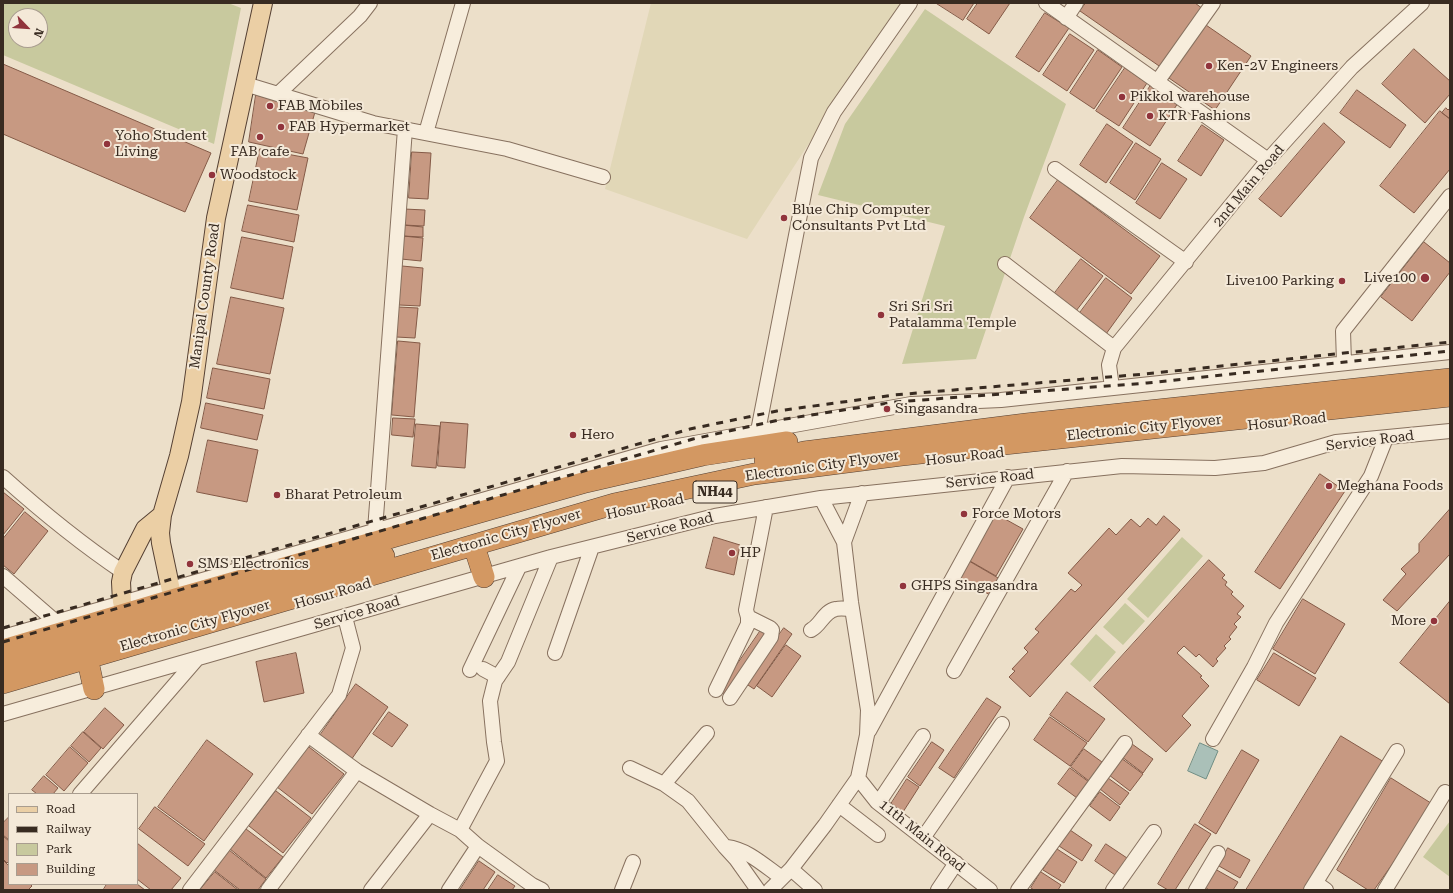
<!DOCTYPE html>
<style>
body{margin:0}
#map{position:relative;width:1453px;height:893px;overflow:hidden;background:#ecdfc9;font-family:"Roboto Serif",serif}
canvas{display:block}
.frame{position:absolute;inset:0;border:4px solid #382b21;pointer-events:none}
.legend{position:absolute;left:8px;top:793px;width:130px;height:92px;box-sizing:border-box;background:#f4e9d8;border:1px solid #a99d8f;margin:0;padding:5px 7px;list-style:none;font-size:12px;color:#382b21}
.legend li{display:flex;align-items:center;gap:8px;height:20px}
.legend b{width:20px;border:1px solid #a99d8f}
.north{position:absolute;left:8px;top:8px;width:40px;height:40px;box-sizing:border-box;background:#f4e9d8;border:1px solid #a99d8f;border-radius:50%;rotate:115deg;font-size:11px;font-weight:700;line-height:16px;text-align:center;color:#382b21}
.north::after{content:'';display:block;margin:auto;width:14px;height:18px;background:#91343c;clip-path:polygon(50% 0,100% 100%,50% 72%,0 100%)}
</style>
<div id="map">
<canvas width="1453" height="893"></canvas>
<div class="frame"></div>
<ul class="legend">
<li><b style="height:5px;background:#ebcfa5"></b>Road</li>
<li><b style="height:5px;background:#382b21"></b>Railway</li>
<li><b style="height:11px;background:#c8c99e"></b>Park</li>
<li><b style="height:11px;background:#c79982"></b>Building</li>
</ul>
<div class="north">N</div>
</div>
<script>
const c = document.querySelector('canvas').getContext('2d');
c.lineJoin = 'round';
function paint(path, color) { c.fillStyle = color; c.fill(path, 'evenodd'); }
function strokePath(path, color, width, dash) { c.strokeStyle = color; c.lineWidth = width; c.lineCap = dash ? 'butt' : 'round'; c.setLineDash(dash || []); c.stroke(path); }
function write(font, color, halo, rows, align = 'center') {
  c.font = font + ' "Roboto Serif",serif'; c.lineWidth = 4; c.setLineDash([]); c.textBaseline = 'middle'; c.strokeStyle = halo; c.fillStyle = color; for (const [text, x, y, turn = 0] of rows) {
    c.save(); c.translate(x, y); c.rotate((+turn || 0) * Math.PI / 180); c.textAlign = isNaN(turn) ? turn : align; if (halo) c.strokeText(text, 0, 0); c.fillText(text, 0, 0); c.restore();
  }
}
const farmland = new Path2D(`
 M651,3H902L804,151L747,239L605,189Z`);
const green = new Path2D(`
 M3,3H228L241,8L214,144L3,55ZM16,16H40V40H16Z
 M925,9L1066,104L1024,217L976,359L902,364L945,226L818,195L845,124Z
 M1182,537L1203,556L1148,618L1127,599Z
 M1125,603L1145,621L1123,645L1103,627Z
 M1096,634L1116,652L1090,682L1070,664Z
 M1450,821V877L1423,857Z`);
const water = new Path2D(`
 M1200,743L1218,751L1206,779L1188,771Z`);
const building = new Path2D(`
 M936,3H974L963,20Z
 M978,3H1010L989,34L967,19Z
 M1086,3H1195L1203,9L1162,68L1080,11Z
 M1045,13L1069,28L1039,72L1016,57Z
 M1203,23L1251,56L1215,110L1166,76Z
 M1070,34L1094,50L1067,91L1043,75Z
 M1414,49L1450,81V94L1425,123L1382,84Z
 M1098,50L1122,67L1094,109L1070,93Z
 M3,64L211,153L185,212L3,134Z
 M1125,68L1147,83L1119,126L1096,111Z
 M1151,85L1178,103L1150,146L1123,128Z
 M1357,90L1406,125L1390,148L1340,113Z
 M256,95L315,112L303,154L249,142Z
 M1446,108L1448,110L1450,108V119L1442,113Z
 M1440,111L1450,119V169L1414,213L1380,186Z
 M1324,123L1345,142L1281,217L1259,199Z
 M1107,124L1133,142L1106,183L1080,165Z
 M1202,125L1224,140L1201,176L1178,161Z
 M1136,143L1161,159L1135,200L1110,183Z
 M260,149L308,158L297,210L249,201Z
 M412,152L431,153L428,199L409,198Z
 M1162,163L1187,179L1160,219L1136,203Z
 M1058,180L1160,256L1131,294L1030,218Z
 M248,205L299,215L294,242L242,231Z
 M404,209L425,210L424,226L403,225Z
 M403,225L423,227V237L402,236Z
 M403,236L423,238L421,261L401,259Z
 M242,237L293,247L283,299L231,288Z
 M1424,242L1450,263V272L1412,321L1381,297Z
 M1081,259L1103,276L1076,311L1054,294Z
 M402,266L423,268L420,306L399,305Z
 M1106,278L1132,298L1106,334L1079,314Z
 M231,297L284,308L270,374L217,364Z
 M398,307L418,308L415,338L396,337Z
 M398,341L420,343L414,417L392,415Z
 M213,368L270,379L264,409L207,398Z
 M206,403L263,415L257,440L201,428Z
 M393,418L415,419L413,437L392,435Z
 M441,422L468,424L465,468L438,466Z
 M416,424L440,426L436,468L412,466Z
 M208,440L258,450L247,502L197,492Z
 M1320,474L1345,491L1280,589L1255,572Z
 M3,492L24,509L3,535Z
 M1450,509V554L1397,611L1383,600L1406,574L1401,569L1419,552V544Z
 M25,512L48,531L14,574L3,565V539Z
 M996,514L1023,529L996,576L970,561Z
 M1164,516L1180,530L1030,697L1009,677L1015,671L1012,669L1028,652L1024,648L1039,632L1035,629L1071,589L1075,592L1082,585L1068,573L1109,528L1116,535L1131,519L1140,527L1148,518L1156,525Z
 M714,537L740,545L734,575L706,568Z
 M1209,560L1225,575L1222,578L1227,582L1225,585L1233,592L1231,594L1244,606L1237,614L1241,617L1234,624L1237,627L1229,637L1231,639L1224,646L1226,648L1216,659L1218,661L1213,667L1199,654L1196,657L1184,646L1177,653L1202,676L1200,677L1209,686L1182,716L1191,725L1166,752L1094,687Z
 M969,561L1000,579L990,595L959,577Z
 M1303,599L1345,624L1315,674L1273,649Z
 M1450,601V704L1400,663Z
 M784,628L792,634L754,689L745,683Z
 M761,630L768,634L726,696L719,691Z
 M786,645L801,656L772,697L757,686Z
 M296,653L304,693L264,702L256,662Z
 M1274,653L1316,678L1299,706L1257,680Z
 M356,684L388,707L351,760L319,737Z
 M1067,692L1105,719L1088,742L1050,715Z
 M987,698L1001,707L954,778L939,768Z
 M105,708L124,725L103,749L84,732Z
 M389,712L408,725L392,747L373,734Z
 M1050,717L1087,743L1070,766L1034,740Z
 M83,732L101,748L89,762L71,746Z
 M1341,736L1384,762L1306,890H1246Z
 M207,740L253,774L204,841L158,807Z
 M932,742L944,750L920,786L908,777Z
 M1132,744L1153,759L1143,773L1122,757Z
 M70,747L88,763L64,791L46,775Z
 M309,747L344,774L312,814L277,787Z
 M1084,749L1102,762L1089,781L1071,767Z
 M1242,750L1259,760L1216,834L1199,823Z
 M1121,758L1143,774L1130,791L1109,775Z
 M1070,768L1089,782L1077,798L1058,784Z
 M44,776L58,788L53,794H37L32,790Z
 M1108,778L1129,793L1120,805L1100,789Z
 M1391,778L1434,805L1374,890H1368L1337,870Z
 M907,779L919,787L903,812L891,804Z
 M276,791L311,818L283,853L249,826Z
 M1100,792L1120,807L1110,821L1090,806Z
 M155,807L205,844L188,866L139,829Z
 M9,817V840L3,835V823Z
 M1195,824L1211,834L1175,890H1168L1158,884Z
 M246,829L283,857L266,878L230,849Z
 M1070,830L1092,845L1082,861L1059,846Z
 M3,836L9,841V861L7,863L3,859Z
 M137,843L181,878L171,890H151L137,879Z
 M1106,844L1130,860L1118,877L1095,861Z
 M1228,848L1250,860L1240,878L1219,866Z
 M1057,849L1077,862L1064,883L1043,870Z
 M229,850L266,879L258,890H240L214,870Z
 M3,860L9,866V884H30L32,886L28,890H3Z
 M479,861L495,872L483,890H460Z
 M1215,869L1238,882L1233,890H1209L1205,887Z
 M215,872L238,890H200Z
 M1041,872L1061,885L1058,890H1034L1031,888Z
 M498,875L515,886L512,890H488Z
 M107,884H137L145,890H105L104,889Z`);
const minor = new Path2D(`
 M1046,3L1268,160
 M1066,18L1076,3
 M1157,82L1213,3
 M245,84L373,123L507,149L603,177
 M278,94L360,16L370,3
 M426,133L463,3
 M1055,169L1186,262
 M1005,264L1114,348
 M1344,363L1343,331L1450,196
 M1112,388L1109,365L1114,348L1268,160L1352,67L1422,3
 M758,431L811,158L834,112L910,3
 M3,477C42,512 80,543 123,572
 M375,530L405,129
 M844,542L862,493
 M3,576L56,622
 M811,630C821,625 824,611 836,609C841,608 847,609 852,609
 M3,637L661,449L911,404L1001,400L1450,352
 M555,653L592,547
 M483,669L498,677
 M470,670L519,567
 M954,671L1067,471
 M716,690L748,624V617L746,610L766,507
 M730,698L771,637L772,630L770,628L748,617
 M3,714L551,557L715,516L821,498L1122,466L1215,468L1264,463L1336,442L1450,431
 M869,731L1008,477
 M308,735L357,771L430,814L460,830L478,846L532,885L542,890
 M1213,739L1254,667L1276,623L1371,476L1386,438
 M630,768L664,784L688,801L725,847L736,859L758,890
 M858,778L877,802L990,890
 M664,784L707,733
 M80,794L196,660
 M879,802L923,736
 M839,805L878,835
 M460,830L497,761L494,742L490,701L495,681L508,662L551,557
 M923,838L1002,724
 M727,847C747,849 766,867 782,878
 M791,869L815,890
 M1316,883L1326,890
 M190,890L339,695L353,648L345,617
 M268,890L357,771
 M371,890L430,814
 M449,890L478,846
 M622,890L633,862
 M770,890L791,869L825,825L858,778L867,735L868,710L851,602L844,542L821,498
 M938,890L956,863
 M1018,890L1125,743
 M1113,890L1154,832
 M1196,890L1218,853
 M1311,890L1397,751
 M1385,890L1445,792`);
const major = new Path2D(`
 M173,600L161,543L160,533L162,515L179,456L191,402L216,218L263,3
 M122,602L121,582L123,572L145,529L162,515`);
const highway = new Path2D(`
 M765,460L804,452L1026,424L1450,379
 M476,552L484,577
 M3,650L182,597L586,482L703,455L787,442
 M89,666L94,689
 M3,668L281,585L384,556
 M3,683L614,504L754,474L902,455L1450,396`);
const rail = new Path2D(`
 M3,628L690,429L777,411L894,395L1145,374L1450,342
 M3,642L693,439L779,420L895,402L1147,383L1450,351`);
const markers = [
 [1209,66,4,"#91343c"],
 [1122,97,4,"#91343c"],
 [270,106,4,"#91343c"],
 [1150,116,4,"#91343c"],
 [281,127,4,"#91343c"],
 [260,137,4,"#91343c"],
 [107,144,4,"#91343c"],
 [212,175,4,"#91343c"],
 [784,218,4,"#91343c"],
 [1425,278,5,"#91343c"],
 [1342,281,4,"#91343c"],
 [881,315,4,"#91343c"],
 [887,409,4,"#91343c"],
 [573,435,4,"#91343c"],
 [1329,486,4,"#91343c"],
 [277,495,4,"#91343c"],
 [964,514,4,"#91343c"],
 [732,553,4,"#91343c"],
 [190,564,4,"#91343c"],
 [903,586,4,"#91343c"],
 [1434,621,4,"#91343c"]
];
const shields = [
 [715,492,44]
];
const shieldNames = [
 ["NH44",715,492]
];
const poiNames = [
 ["Ken-2V Engineers",1217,66],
 ["Pikkol warehouse",1130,97],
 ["FAB Mobiles",278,106],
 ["KTR Fashions",1158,116],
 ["FAB Hypermarket",289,127],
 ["Yoho Student",115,136],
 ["Living",115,152],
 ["FAB cafe",260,152,"center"],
 ["Woodstock",220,175],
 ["Blue Chip Computer",792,210],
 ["Consultants Pvt Ltd",792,226],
 ["Live100",1416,278,"right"],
 ["Live100 Parking",1334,281,"right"],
 ["Sri Sri Sri",889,307],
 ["Patalamma Temple",889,323],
 ["Singasandra",895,409],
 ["Hero",581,435],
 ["Meghana Foods",1337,486],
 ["Bharat Petroleum",285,495],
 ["Force Motors",972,514],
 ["HP",740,553],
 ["SMS Electronics",198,564],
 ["GHPS Singasandra",911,586],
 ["More",1426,621,"right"]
];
const streetNames = [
 ["2nd Main Road",1249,186,-50],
 ["Manipal County Road",205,296,-82],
 ["Hosur Road",1287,422,-6],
 ["Electronic City Flyover",1144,428,-6],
 ["Service Road",1370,441,-7],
 ["Hosur Road",965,457,-6],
 ["Electronic City Flyover",822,466,-8],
 ["Service Road",990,479,-6],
 ["Hosur Road",645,507,-12],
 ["Service Road",670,528,-14],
 ["Electronic City Flyover",506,535,-16],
 ["Hosur Road",333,594,-16],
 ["Service Road",357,613,-16],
 ["Electronic City Flyover",195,626,-16],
 ["11th Main Road",922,836,39]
];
paint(farmland, '#e1d7b7');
paint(green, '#c8c99e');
paint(water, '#aac0b8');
strokePath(water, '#708e85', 1);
paint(building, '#c79982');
strokePath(building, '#845a47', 1);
strokePath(minor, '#87715f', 16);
strokePath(major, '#554033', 20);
strokePath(highway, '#554033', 22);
strokePath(minor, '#f7eddc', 14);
strokePath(major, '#ebcfa5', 18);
strokePath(highway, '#d39862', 21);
strokePath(rail, '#382b21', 3, [7, 7]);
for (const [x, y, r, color] of markers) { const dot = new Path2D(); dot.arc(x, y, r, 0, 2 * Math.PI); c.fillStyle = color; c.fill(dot); strokePath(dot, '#f4e9d8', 1.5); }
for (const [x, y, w] of shields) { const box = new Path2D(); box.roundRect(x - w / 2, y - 11, w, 22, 3); c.fillStyle = '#f4e9d8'; c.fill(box); strokePath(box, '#382b21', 1); }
write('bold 13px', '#382b21', null, shieldNames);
write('14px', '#382b21', '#f4e9d8', poiNames, 'left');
write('14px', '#382b21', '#f4e9d8', streetNames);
</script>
